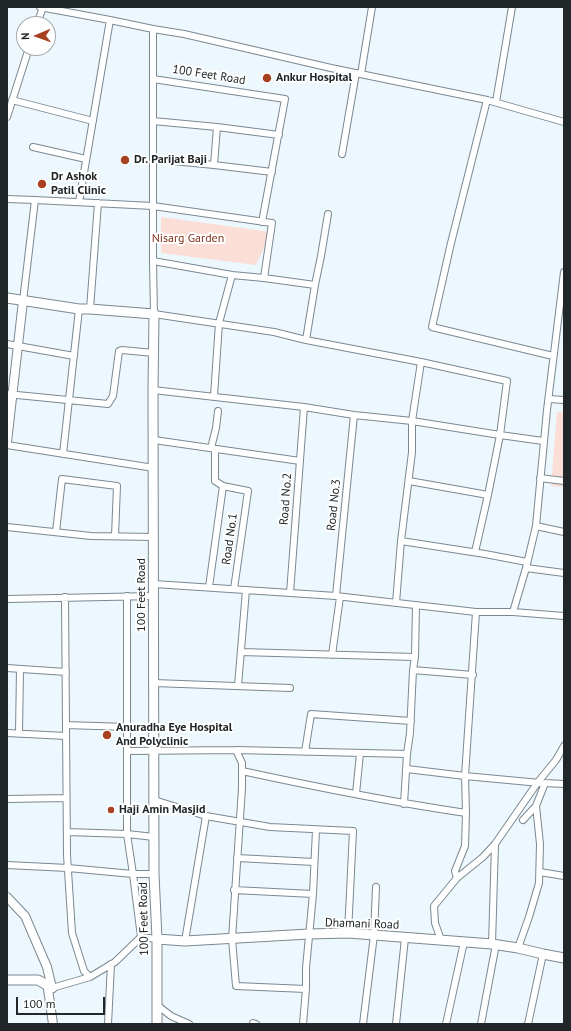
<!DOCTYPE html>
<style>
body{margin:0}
#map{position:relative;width:571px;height:1031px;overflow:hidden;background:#ecf7fe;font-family:"PT Sans",sans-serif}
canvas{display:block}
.frame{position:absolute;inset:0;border:8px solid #212629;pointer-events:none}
.north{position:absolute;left:16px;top:16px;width:40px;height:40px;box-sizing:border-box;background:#fff;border:1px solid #a6a8a9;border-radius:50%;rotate:268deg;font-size:11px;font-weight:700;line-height:16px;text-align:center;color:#212629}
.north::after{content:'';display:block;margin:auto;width:14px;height:18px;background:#a84022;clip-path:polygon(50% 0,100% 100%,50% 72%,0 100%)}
.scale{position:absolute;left:16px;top:997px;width:89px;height:18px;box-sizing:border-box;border:2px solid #212629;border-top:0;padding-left:5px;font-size:12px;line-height:14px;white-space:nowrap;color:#212629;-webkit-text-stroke:3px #fff;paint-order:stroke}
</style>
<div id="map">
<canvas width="571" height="1031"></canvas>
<div class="frame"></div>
<div class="north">N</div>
<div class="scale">100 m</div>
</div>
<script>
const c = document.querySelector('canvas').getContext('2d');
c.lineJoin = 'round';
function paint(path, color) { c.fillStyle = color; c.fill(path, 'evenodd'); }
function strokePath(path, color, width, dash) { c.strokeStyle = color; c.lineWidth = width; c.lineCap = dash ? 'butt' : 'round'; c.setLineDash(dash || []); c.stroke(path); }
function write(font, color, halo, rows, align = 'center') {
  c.font = font + ' "PT Sans",sans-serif'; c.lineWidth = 4; c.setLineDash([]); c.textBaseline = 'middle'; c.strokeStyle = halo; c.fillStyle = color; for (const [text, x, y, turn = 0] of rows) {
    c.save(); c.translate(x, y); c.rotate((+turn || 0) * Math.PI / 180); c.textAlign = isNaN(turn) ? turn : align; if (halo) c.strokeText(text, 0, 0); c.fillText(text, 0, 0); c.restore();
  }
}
const green = new Path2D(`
 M161,217L271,232L256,265L161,253Z
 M557,412L564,413V487L551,486Z`);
const minor = new Path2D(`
 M40,7L110,20L153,29V261L154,314L274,332L306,340L421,362L507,381L500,435L488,495L475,552
 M37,24L43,7
 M153,29L184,34L331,68L487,100L564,122
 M361,74L372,7
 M153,79L285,99L262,222
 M12,100L93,121
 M487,100L451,243L432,327L553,356
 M496,102L512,7
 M7,117L29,48
 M153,121L217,127L214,165
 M217,127L279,135
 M33,147L86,159
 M342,154L356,73
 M153,159L214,165L272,172
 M7,199L35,200
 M79,202L110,20
 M153,261L232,275L264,278L315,285
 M23,301L35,200L153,206L272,223L264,278
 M90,309L98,203
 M306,340L315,285L321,256L328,214
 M7,344L74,356
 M153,390L304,407L354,415L412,421L500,435L543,441
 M7,394L108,404L113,396L119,351L122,350L154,353
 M214,396L219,323L232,275
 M549,399L564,400
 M154,440L300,461
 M7,445L154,468
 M211,448L216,428L218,411
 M63,454L79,309
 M540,478L564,481
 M409,481L488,495
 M223,486L248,491L234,589
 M536,526L564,532
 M7,527L91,536L154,537
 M56,532L62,479L117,486L115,536
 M401,541L485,554L527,562
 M526,568L564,573
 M154,584L336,596L476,612H513L564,616
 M209,587L223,486L215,481V449
 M290,593L304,407
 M336,596L354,415
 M65,597L67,855L72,933L84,971L90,977
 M7,599L154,596
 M396,603L401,541L412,452V421L421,362
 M513,612L526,568L536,526L547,410L564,272
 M241,652L415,657
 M332,655L340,597
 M7,668L66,672
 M413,670L473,675
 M154,683L290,688
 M238,686L246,590
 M66,725L127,727
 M7,733L66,736
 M19,734L20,669
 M236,750L407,754
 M127,751L236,750L242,763V788L232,939L236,986L306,989
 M305,752L311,714L411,721
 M407,769L465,776L540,783
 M242,771C316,787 391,802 466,813
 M356,794L360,753
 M7,799L66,798
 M154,800L206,816L185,941
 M404,804L407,754L410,733L413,670L415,657L416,605
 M206,816L270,827L353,831L348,933
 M523,820L536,806
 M67,832L127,834V596
 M154,837L127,834L133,874H154
 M237,858L314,862
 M7,865L68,868L133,874L141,937
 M540,872L564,876
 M457,878L455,871L465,846L466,813L465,776L476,612
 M234,890L313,894
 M141,937L157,939
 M441,940L435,923L434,906L457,878L483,857L495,844L538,782L556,760L564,746
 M492,944L495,844
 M518,948L529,917L539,883L540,844L536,806L545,783L564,784
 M52,988L90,977L115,962L141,937
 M157,1005L171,1016L189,1024
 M253,1023L256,1024
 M108,1024L111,964
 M303,1024L306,989V968L313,894L316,830
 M363,1024L374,935L376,887
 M396,1024L405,938
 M446,1024L464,942
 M481,1024L496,944
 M528,1024L543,954`);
const tertiary = new Path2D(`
 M7,442L23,301
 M7,897L25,916L47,967L52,988L48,989L53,1024`);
const secondary = new Path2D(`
 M7,298L79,309H90L154,314L153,390L154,874L157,939V1024
 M157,939L185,941L309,934L348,933L492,944L518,948L543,954L564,958
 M7,980H38L52,988`);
const markers = [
 [267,78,5,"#a84022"],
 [125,160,5,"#a84022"],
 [42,184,5,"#a84022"],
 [107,735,5,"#a84022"],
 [111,810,4,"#a84022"]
];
const streetNames = [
 ["100 Feet Road",209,75,9],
 ["Road No.2",286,499,-86],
 ["Road No.3",334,505,-84],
 ["Road No.1",230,539,-82],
 ["100 Feet Road",142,595,-90],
 ["100 Feet Road",144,919,-91],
 ["Dhamani Road",362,924,2]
];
const poiNames = [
 ["Ankur Hospital",276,78],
 ["Dr. Parijat Baji",134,160],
 ["Dr Ashok",51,177],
 ["Patil Clinic",51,191],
 ["Anuradha Eye Hospital",116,728],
 ["And Polyclinic",116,742],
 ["Haji Amin Masjid",119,810]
];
const parkNames = [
 ["Nisarg Garden",188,239]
];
paint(green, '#fbded6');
strokePath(minor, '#7c8890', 8);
strokePath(tertiary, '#7c8890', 10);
strokePath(secondary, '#7c8890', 11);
strokePath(minor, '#fff', 6);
strokePath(tertiary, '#fff', 8);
strokePath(secondary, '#fff', 9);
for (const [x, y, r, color] of markers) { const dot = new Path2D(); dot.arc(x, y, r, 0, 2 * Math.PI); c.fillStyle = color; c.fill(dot); strokePath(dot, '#fff', 1.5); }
write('12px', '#212629', '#fff', streetNames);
write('bold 12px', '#212629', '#fff', poiNames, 'left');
write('12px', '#84321b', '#fff', parkNames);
</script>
